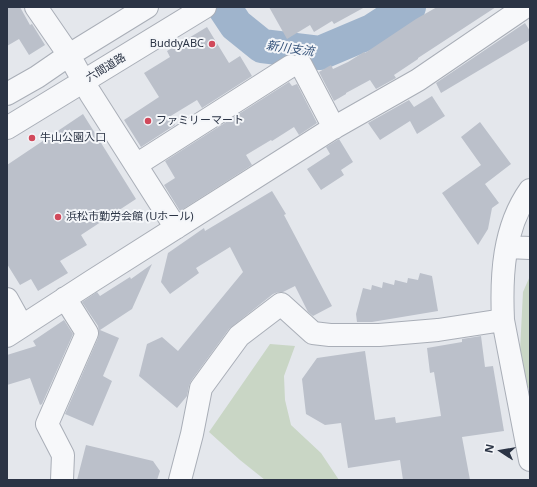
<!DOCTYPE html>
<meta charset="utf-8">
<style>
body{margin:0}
#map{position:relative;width:537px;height:487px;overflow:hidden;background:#e4e7ec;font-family:"Noto Sans",sans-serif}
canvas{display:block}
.frame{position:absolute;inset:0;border:8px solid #2b3445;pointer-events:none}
.north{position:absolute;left:481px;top:431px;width:40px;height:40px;-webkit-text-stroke:3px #f4f6f9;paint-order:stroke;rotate:282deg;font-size:11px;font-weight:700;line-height:16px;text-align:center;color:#2b3445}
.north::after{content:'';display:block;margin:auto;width:14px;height:18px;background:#2b3445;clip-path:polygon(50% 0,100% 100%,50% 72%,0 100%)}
</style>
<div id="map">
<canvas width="537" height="487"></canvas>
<div class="frame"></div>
<div class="north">N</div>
</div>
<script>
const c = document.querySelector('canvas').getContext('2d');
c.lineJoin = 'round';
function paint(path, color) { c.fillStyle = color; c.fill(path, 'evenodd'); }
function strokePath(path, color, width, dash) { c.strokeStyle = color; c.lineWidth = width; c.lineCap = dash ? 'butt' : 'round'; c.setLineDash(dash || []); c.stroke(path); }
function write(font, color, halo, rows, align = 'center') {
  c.font = font + ' "Noto Sans","Noto Sans JP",sans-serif'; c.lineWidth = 4; c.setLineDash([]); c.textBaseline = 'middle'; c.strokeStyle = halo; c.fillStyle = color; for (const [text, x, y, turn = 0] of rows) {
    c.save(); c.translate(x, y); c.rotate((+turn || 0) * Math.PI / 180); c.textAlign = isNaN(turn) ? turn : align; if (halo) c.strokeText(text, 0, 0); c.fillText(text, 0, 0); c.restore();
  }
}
const green = new Path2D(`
 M530,276V391L519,370L523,292Z
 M270,344L295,346L284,376L285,400L291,425L321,453L339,480H265L240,460L209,432Z`);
const river = new Path2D(`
 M224,7L236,25L262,46L320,53L372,31L409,7`);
const building = new Path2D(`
 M7,7H20L30,25L32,24L45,45L29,55L19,39L7,46Z
 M269,7H365L334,24L332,21L314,32L310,25L287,39Z
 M437,7H496L418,58V59L394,75L396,78L376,89L370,80L346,93V94L334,101L319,72L331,65L333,69L348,62L364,52L365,53L416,19Z
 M525,23L530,31V40L441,93L436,83Z
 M207,27L229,63L240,56L252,76L202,108L197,100L169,117L175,125L141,147L124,120L159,97L144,73L170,57L167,51Z
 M289,82L292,86L297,84L317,123L299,135L294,127L272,141L271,140L246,155L252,165L180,211L164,185L175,178L165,161Z
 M432,96L445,116L417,134L410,121L380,140L368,123L409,100L414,107Z
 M83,114L136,199L81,235L87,245L60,261L68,273L38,291L31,279L20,285L7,264V165Z
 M480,122L511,164L485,184L499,203L492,208L488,229L478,245L442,193L481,165L461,137Z
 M339,139L353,162L341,170L344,175L321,190L307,169L330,154L326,147Z
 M272,191L286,214L284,215L332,306L313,316L308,312L295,286L283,292H278L273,294L229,329L191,381L189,386L187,396L177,408L139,376L147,344L162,337L178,351L243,272L230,247L196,268L199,273L170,294L161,282L168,253L204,228L205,231Z
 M152,264L132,309L100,330L119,338L103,376L112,381L93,426L65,414L98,338L99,332L98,326L82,302L97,292L100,296L130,277L131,279Z
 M420,273L432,276L438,311L372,322H357L356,314L363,288L371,290L372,285L382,288L383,282L394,285L395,280L407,283L408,278L418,280Z
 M64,320L73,334L42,404L40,405L30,378L7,385V355L36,346L33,341Z
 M481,336L485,367L493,366L504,431L462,437L470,480H403L400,460L348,468L341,423L325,425L306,414L302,379L317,358L365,351L375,420L395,417L396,423L441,416L434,372L430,373L427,348L462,342V339Z
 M86,445L153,461L160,471L157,480H77Z`);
const minor = new Path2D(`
 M36,7L69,55L90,93L176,228
 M301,65L334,128
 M7,94L37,77L69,55L147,7
 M7,128L205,7
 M136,165L291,66
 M530,190C503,228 501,276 503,320L530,460
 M507,247L530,248
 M7,299L22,326
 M7,336L92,281L330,130L418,80L525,7
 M62,480L63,455L47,424L87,333L65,298
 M180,480L192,434L201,388L239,336L281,304L313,333L330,335H379L438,330L503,320`);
const markers = [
 [212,44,4,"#d1495b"],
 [148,121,4,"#d1495b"],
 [32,138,4,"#d1495b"],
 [58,217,4,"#d1495b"]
];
const poiNames = [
 ["BuddyABC",204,44,"right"],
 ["ファミリーマート",156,121],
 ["牛山公園入口",40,138],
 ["浜松市勤労会館 (Uホール)",66,217]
];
const streetNames = [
 ["六間道路",106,68,-31]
];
const waterNames = [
 ["新川支流",290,49,8]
];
paint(green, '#c9d6c5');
strokePath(river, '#9fb4cc', 34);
paint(building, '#bbc0ca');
strokePath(minor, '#a9aeb7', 24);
strokePath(minor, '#f7f8fa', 22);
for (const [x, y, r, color] of markers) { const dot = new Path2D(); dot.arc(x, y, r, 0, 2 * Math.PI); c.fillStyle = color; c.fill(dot); strokePath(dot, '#f4f6f9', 1.5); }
write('11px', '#2b3445', '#f4f6f9', poiNames, 'left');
write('11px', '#2b3445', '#f4f6f9', streetNames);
write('italic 12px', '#34527a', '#f4f6f9', waterNames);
</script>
